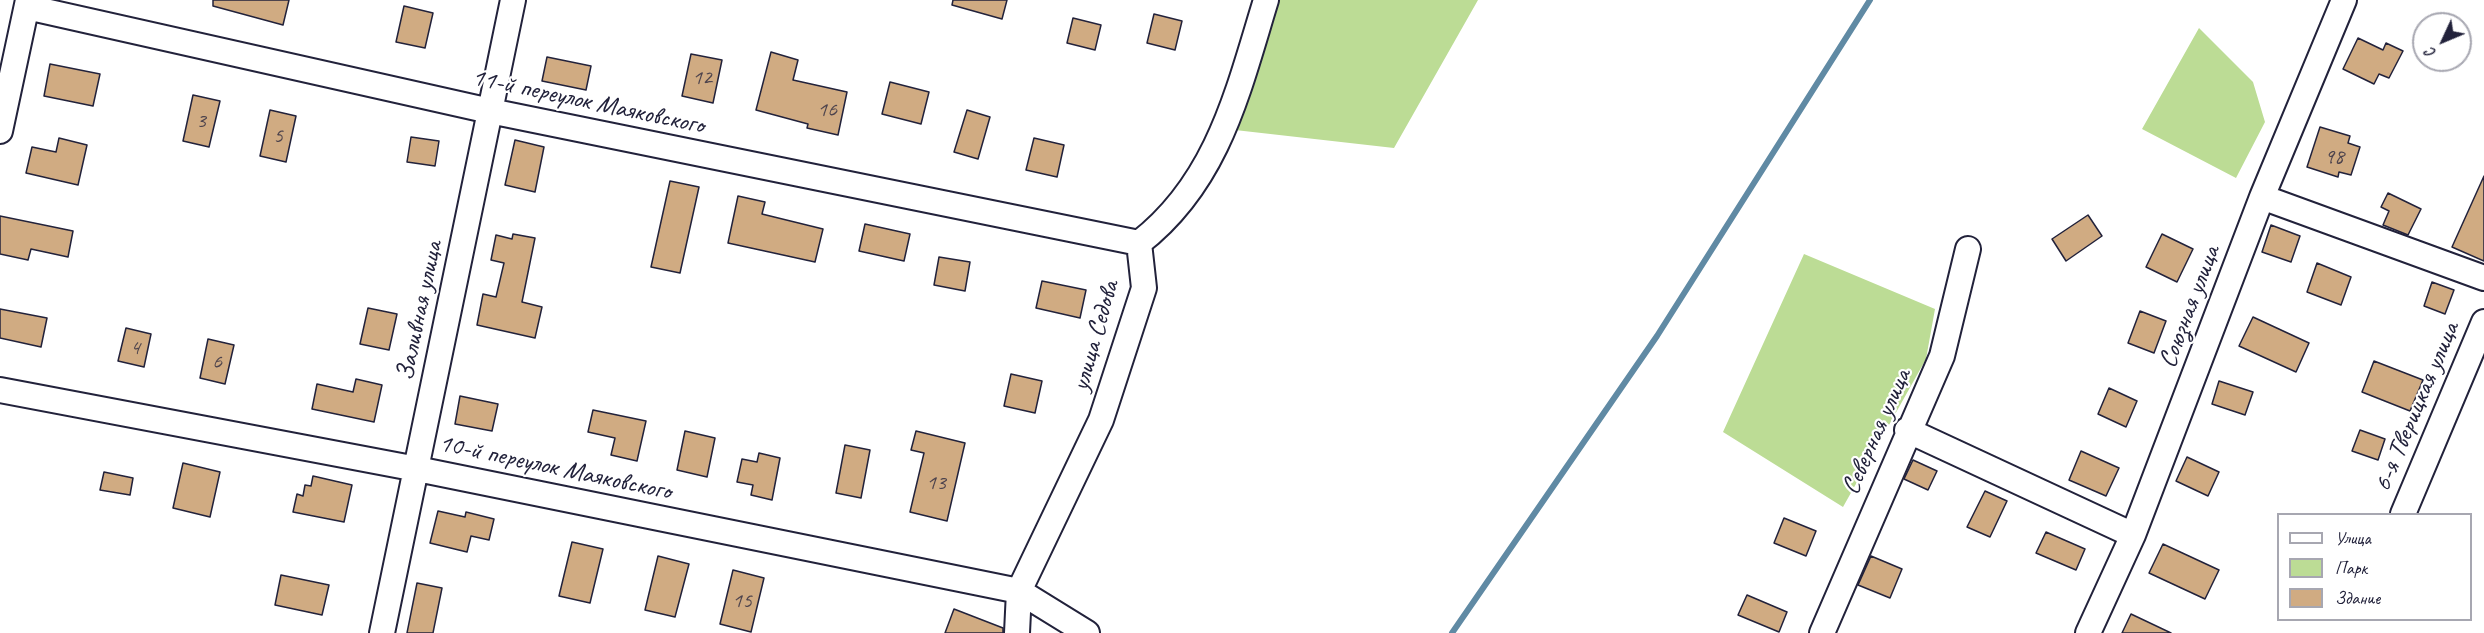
<!DOCTYPE html>
<meta charset="utf-8">
<style>
body{margin:0}
#map{position:relative;width:2484px;height:633px;overflow:hidden;background:#fff;font-family:Caveat,sans-serif}
canvas{display:block}
.legend{position:absolute;left:2277px;top:513px;width:195px;height:108px;box-sizing:border-box;background:#fff;border:2px solid #a7a7b1;margin:0;padding:8px 10px;list-style:none;font-size:18px;color:#22223b}
.legend li{display:flex;align-items:center;gap:12px;height:30px}
.legend b{width:30px;border:2px solid #a7a7b1}
.north{position:absolute;left:2412px;top:12px;width:60px;height:60px;box-sizing:border-box;background:#fff;border:2px solid #a7a7b1;border-radius:50%;rotate:226deg;font-size:16px;font-weight:700;line-height:24px;text-align:center;color:#22223b}
.north::after{content:'';display:block;margin:auto;width:21px;height:27px;background:#22223b;clip-path:polygon(50% 0,100% 100%,50% 72%,0 100%)}
</style>
<div id="map">
<canvas width="2484" height="633"></canvas>
<ul class="legend">
<li><b style="height:8px;background:#fff"></b>Улица</li>
<li><b style="height:16px;background:#bcdc95"></b>Парк</li>
<li><b style="height:16px;background:#d0ab82"></b>Здание</li>
</ul>
<div class="north">С</div>
</div>
<script>
const c = document.querySelector('canvas').getContext('2d');
c.lineJoin = 'round';
function paint(path, color) { c.fillStyle = color; c.fill(path, 'evenodd'); }
function strokePath(path, color, width, dash) { c.strokeStyle = color; c.lineWidth = width; c.lineCap = dash ? 'butt' : 'round'; c.setLineDash(dash || []); c.stroke(path); }
function write(font, color, halo, rows, align = 'center') {
  c.font = font + ' Caveat,sans-serif'; c.lineWidth = 4.5; c.setLineDash([]); c.textBaseline = 'middle'; c.strokeStyle = halo; c.fillStyle = color; for (const [text, x, y, turn = 0] of rows) {
    c.save(); c.translate(x, y); c.rotate((+turn || 0) * Math.PI / 180); c.textAlign = isNaN(turn) ? turn : align; if (halo) c.strokeText(text, 0, 0); c.fillText(text, 0, 0); c.restore();
  }
}
const green = new Path2D(`
 M1277,0H1478L1394,148L1235,130L1277,8Z
 M2199,28L2253,82L2265,122L2236,178L2142,129Z
 M1804,254L1935,309L1926,359L1843,507L1723,432Z`);
const stream = new Path2D(`
 M1452,633L1657,336L1870,0`);
const building = new Path2D(`
 M213,0H289L283,25L213,6Z
 M953,0H1007L1002,19L952,5Z
 M404,6L433,13L425,48L396,42Z
 M1154,14L1182,21L1175,50L1147,43Z
 M1073,18L1101,25L1095,50L1067,43Z
 M2358,38L2383,50L2386,43L2403,51L2389,78L2379,74L2374,84L2343,69Z
 M771,52L798,60L793,80L847,92L838,135L807,128L808,124L756,110Z
 M691,54L722,60L713,103L682,96Z
 M547,57L591,66L586,90L542,81Z
 M50,64L100,74L93,106L44,96Z
 M890,82L929,92L921,124L882,114Z
 M193,95L220,101L209,147L183,141Z
 M270,110L296,116L286,162L260,156Z
 M967,110L990,117L978,159L954,152Z
 M2320,127L2350,136L2348,143L2360,147L2351,175L2339,172L2338,177L2307,167Z
 M411,137L439,141L435,166L407,162Z
 M59,138L87,145L78,185L26,173L32,147L56,152Z
 M1034,138L1064,145L1057,177L1026,170Z
 M515,140L544,147L535,192L505,185Z
 M2484,176V261L2452,247Z
 M670,181L699,187L680,273L651,267Z
 M2388,193L2421,209L2408,235L2383,225L2389,211L2381,207Z
 M738,196L765,202L762,214L823,229L815,262L728,243Z
 M2088,215L2102,236L2066,261L2052,239Z
 M0,216L73,231L68,257L31,249L28,260L0,254Z
 M865,224L910,234L904,261L859,251Z
 M2271,225L2300,236L2291,262L2262,252Z
 M513,234L535,238L522,302L542,307L535,338L477,325L483,294L496,297L504,263L491,260L496,235L512,239Z
 M2162,234L2193,249L2177,282L2146,267Z
 M939,257L970,262L965,291L934,285Z
 M2317,263L2351,277L2341,305L2307,292Z
 M1042,281L1086,290L1080,318L1036,308Z
 M2432,282L2454,290L2445,314L2424,306Z
 M368,308L397,314L389,350L360,344Z
 M0,309L47,318L41,347L0,338Z
 M2140,311L2166,321L2154,353L2128,343Z
 M2253,317L2309,343L2296,372L2239,346Z
 M126,328L151,334L144,367L118,361Z
 M208,339L234,345L225,384L200,378Z
 M2374,361L2423,380L2410,411L2362,392Z
 M1011,374L1042,381L1035,413L1004,406Z
 M356,379L382,385L374,422L312,409L317,384L353,392Z
 M2219,381L2253,392L2245,415L2212,404Z
 M2109,388L2137,401L2126,427L2098,414Z
 M460,396L498,404L492,431L455,424Z
 M593,410L646,421L637,461L611,455L615,438L588,432Z
 M2360,430L2385,439L2378,460L2352,451Z
 M685,431L715,438L707,477L677,470Z
 M916,431L965,443L947,521L910,512L924,453L911,450Z
 M845,445L870,450L861,498L836,493Z
 M2081,451L2119,468L2106,496L2069,480Z
 M759,453L780,458L772,500L751,495L753,485L737,482L742,459L757,462Z
 M2187,457L2219,472L2208,496L2176,481Z
 M1913,460L1937,471L1928,490L1904,479Z
 M183,463L220,472L210,517L173,508Z
 M104,472L133,478L130,495L100,490Z
 M313,476L352,485L344,522L293,512L297,494L303,496L305,485L311,486Z
 M1985,491L2007,501L1990,537L1967,527Z
 M438,511L465,517L466,512L494,519L489,540L471,536L467,552L430,543Z
 M1784,518L1816,531L1806,556L1774,543Z
 M2046,532L2085,549L2076,570L2036,553Z
 M572,542L603,549L590,603L559,596Z
 M2163,544L2219,570L2205,599L2149,573Z
 M658,556L689,564L675,617L645,610Z
 M1871,556L1902,569L1890,598L1858,585Z
 M733,570L764,578L751,632L720,624Z
 M281,575L329,585L322,615L275,605Z
 M417,583L442,588L433,633H407Z
 M1747,595L1787,612L1779,632L1738,615Z
 M954,609L1003,628V633H945Z
 M2131,614L2171,633H2122Z`);
const minor = new Path2D(`
 M27,7L490,111L1139,243
 M0,131L28,0
 M2262,197L2484,278
 M1139,243C1218,182 1238,91 1266,0
 M0,390L417,469L1019,591L1087,633
 M1907,430L2133,535
 M2403,514L2484,322
 M382,633L513,0
 M1017,633L1019,591L1101,420L1144,288L1139,243
 M1822,633L1942,356L1968,249
 M2088,633L2133,535L2262,197L2344,0`);
const numberNames = [
 ["12",702,78],
 ["16",827,110],
 ["3",201,121],
 ["5",278,136],
 ["98",2334,157],
 ["4",135,348],
 ["6",217,362],
 ["13",936,483],
 ["15",742,601]
];
const streetNames = [
 ["11-й переулок Маяковского",588,102,12],
 ["Союзная улица",2190,307,-69],
 ["Заливная улица",420,311,-78],
 ["улица Седова",1096,336,-74],
 ["6-я Тверицкая улица",2417,407,-67],
 ["Северная улица",1877,432,-66],
 ["10-й переулок Маяковского",555,468,12]
];
paint(green, '#bcdc95');
strokePath(stream, '#608aa4', 6);
paint(building, '#d0ab82');
strokePath(building, '#22223b', 1.5);
strokePath(minor, '#22223b', 28);
strokePath(minor, '#fff', 24);
write('22px', '#4e444d', null, numberNames);
write('26px', '#22223b', '#fff', streetNames);
</script>
